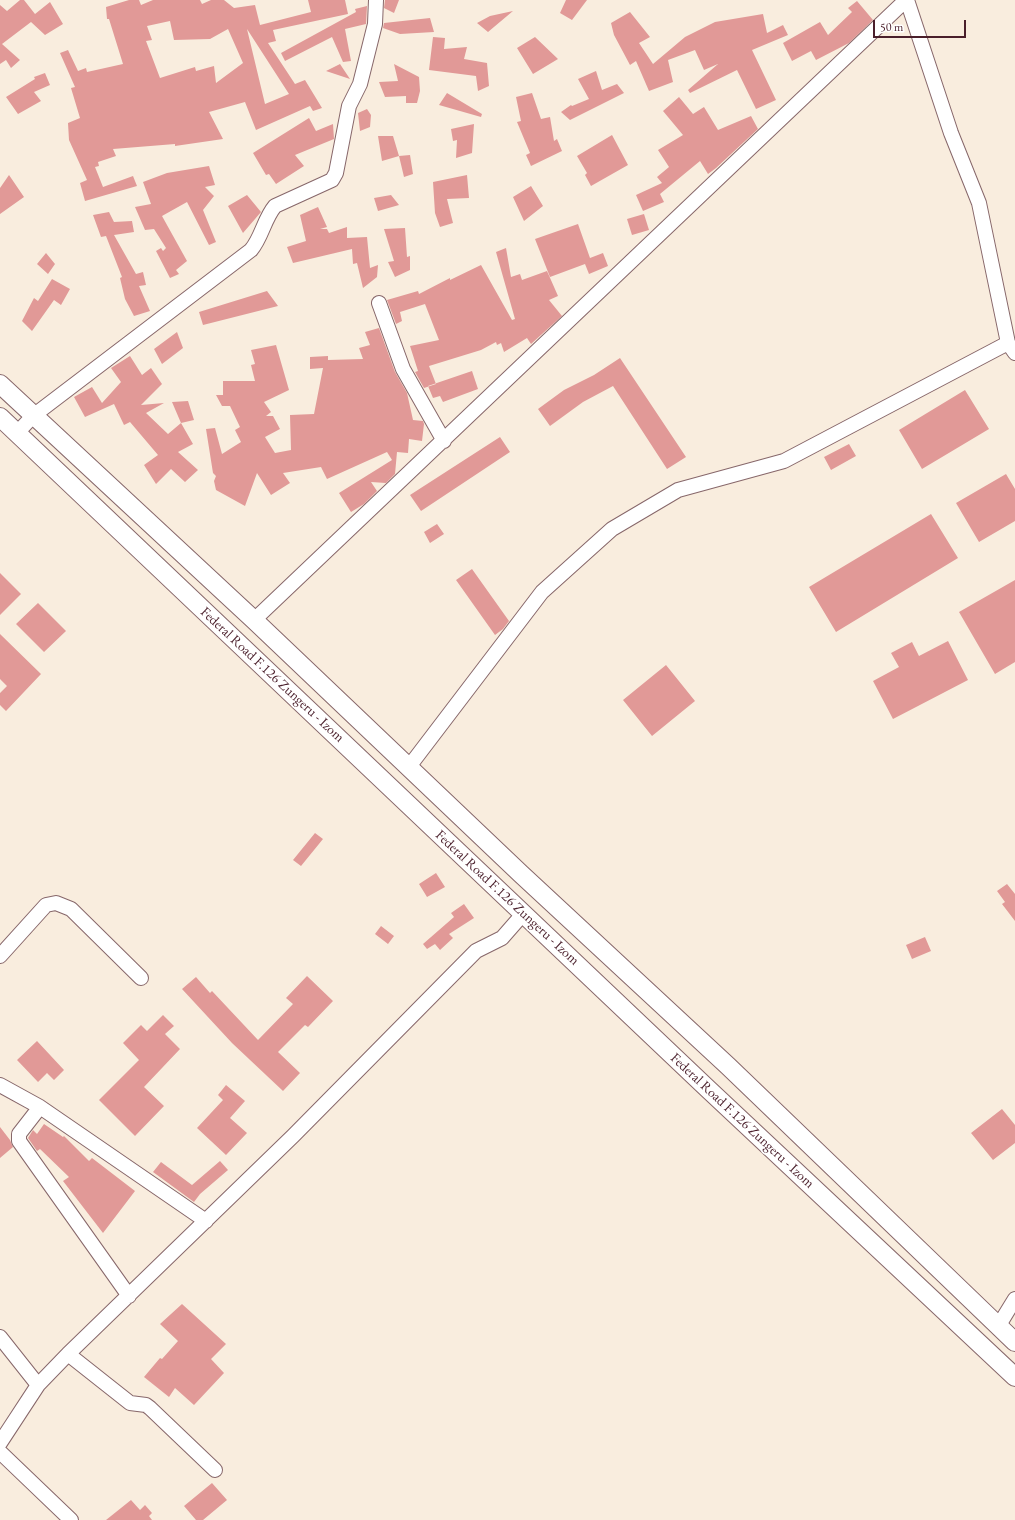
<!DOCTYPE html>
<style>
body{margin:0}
#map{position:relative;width:1015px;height:1520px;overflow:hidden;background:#f9edde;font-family:"EB Garamond",serif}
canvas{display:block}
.scale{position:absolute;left:873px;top:20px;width:93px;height:18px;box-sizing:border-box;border:2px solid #4a1f2b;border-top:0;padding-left:5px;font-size:12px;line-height:14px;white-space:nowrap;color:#4a1f2b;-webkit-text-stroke:3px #fff;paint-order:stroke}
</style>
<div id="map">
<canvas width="1015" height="1520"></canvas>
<div class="scale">50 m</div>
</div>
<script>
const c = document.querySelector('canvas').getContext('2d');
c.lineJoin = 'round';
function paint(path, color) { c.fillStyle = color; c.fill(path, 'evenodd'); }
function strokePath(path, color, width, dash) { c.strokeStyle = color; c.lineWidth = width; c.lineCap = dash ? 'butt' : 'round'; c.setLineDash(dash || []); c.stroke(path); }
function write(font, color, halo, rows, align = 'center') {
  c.font = font + ' "EB Garamond",serif'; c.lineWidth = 3.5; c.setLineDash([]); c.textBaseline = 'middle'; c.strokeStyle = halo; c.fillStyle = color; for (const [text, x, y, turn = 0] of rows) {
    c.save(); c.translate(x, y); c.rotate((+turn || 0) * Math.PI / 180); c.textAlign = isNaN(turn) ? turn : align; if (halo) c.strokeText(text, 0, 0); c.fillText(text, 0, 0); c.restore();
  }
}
const building = new Path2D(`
 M20,0H24L35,14L50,2L63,24L45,35L31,22L2,44L20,60L11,68L6,60L0,64V5L7,11Z
 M129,0H139L141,5L153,0H200L202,4L211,0H224L234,8L255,5L260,25L311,12L308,0H345L348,14L273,30L276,41L268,43L295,84L305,80L322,108L313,111L310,106L256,130L245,102L209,112L223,139L175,146V144L113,149L116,156L98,162L99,166L95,167L103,187L133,176L137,186L85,201L80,183L87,180L69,140L68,123L80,118L71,88L75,87L60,53L68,50L78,71L86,68L87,72L123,64L109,19H107L106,7ZM170,21L174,40L210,39L228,29L243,63L216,83L214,66L196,71L195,67L160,78L146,41L152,40L147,26ZM247,29L289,94L265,104Z
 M385,0H399L394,13L384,8Z
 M566,0H587L572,20L560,13Z
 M857,1L873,20L849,43L816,60L811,51L792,61L783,43L820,22L828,35L852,12L848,8Z
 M367,6L366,24L345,29L351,61L343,62L332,37L285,61L281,53L356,12L355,9Z
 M513,11L488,32L477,23L490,16Z
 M630,12L650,37L639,43L653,64L685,37L715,22L763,14L767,33L783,25L788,35L752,50L776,100L756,109L737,70L690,93L688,90L718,64L704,70L695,50L668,60L673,82L649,91L636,61L630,65L614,35L611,23Z
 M430,18L434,32L400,34L383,28L384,23Z
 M433,37L445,38L444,49L467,47L464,59L487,63L489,86L478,91L476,76L429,70Z
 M535,37L558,59L533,74L517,48Z
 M340,64L350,79L326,71Z
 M394,64L419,77L420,91L417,103H406V96L385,97L379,82L398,81Z
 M596,71L602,90L617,84L624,93L570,120L561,112L571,105L572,106L589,99L578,79Z
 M45,73L50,85L34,92L41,101L18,114L6,97L35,79L34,77Z
 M447,93L482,114L481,117L439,105Z
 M532,93L541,119L550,117L554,141L557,139L562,151L531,166L526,155L530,153L517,122L521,121L516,97Z
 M679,97L693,114L704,107L718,130L751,116L758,129L716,168L708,174L700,161L660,194L664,202L643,211L636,195L662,183L657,177L669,167L658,150L683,135L663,111Z
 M367,109L371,115L370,127L360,131L358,113Z
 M309,118L316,131L333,124L334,139L295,155L304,166L276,184L269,174L266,175L253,153Z
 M474,124L472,153L456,158L457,140L453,141L451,129Z
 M612,135L628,165L591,186L585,175L587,173L577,156Z
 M378,136H393L399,156L382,161Z
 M410,155L413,174L404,177L399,156Z
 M209,166L215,185L205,187L214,196L203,210L216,242L209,245L187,202L162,216L187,261L176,270L179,274L170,278L156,251L161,248L163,251L166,248L154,229L145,230L135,207L151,204L143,182L167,173Z
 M9,175L24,197L0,214V188Z
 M467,175L469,198L447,199L453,223L440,227L435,213L433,182Z
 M531,186L543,206L524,221L513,197Z
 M247,195L261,212L243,233L228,206Z
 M391,195L399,205L378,211L374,198Z
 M318,207L327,227L320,229H327L329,233L347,227V238L367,237L370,268L378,265L377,277L363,288L357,263L353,264L352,249L293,263L287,247L306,241L300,215Z
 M109,212L114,222L132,221L134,232L114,235L136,274L143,272L146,285L139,286L150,311L134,316L125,299L120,278L122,277L106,236L101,237L93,215Z
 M644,214L649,230L632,235L627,219Z
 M578,224L590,258L603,253L608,266L589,274L585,264L550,277L535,239Z
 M405,228L407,257L410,256V270L395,277L388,262L394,261L384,229Z
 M506,248L511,277L520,274L522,280L547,271L558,296L549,300L562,316L531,344L527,338L504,352L501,343L497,345L496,342L481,350L429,366L436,384L424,388L415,372L418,371L410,346L439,340L425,304L400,312L402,321L396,324L387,300L418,291L419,294L450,278V280L481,265L512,320L515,319L496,252Z
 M46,253L55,264L48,274L37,264Z
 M52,279L70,289L61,305L54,300L32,331L22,321L34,298L38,301Z
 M267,291L278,306L203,325L199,312Z
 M379,328L395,372L407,393L413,420L423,421L424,424L422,441L409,439L408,453L397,452L395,474L386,483L371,482L377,491L364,504L351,512L339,493L392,460L387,452L327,479L321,467L283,473L290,483L271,495L257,473L245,506L216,490L214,481L216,476L213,473L206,429L215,428L222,454L241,442L235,430L240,427L230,406H222L216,395H223V381H255L251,365L255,364L251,350L276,345L289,390L264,402L271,412L266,416H273L280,429L265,437L275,453L291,450L290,415L314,414L323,368L310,369V357L328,356V360L363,359L359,348L370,345L365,332Z
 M177,332L183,348L162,364L154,349Z
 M130,356L142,375L151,368L162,384L141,405L164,403L146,413L168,434L181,423L193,444L178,452L198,470L185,482L171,469L156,484L144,465L158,455L130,422L124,425L114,404L85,417L74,397L92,387L102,403L121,382L111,368Z
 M620,358L686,457L667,469L613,386L583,402L550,426L538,409L564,390L594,375Z
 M472,371L478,389L443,402L440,396L433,398L428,386Z
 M965,390L989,429L922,469L899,430Z
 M188,401L194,420L181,423L172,402Z
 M500,437L510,452L421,511L410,495Z
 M849,444L856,456L831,470L824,457Z
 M1006,474L1015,489V521L979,542L956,503Z
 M931,514L958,558L836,632L809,587Z
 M437,524L444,534L430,543L424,532Z
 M472,569L509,621L503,629L495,635L456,580Z
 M0,573L21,594L0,615Z
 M1015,580V662L995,674L959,612Z
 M38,603L66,631L44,652L16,624Z
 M0,634L41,674L6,711L0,705V693L7,686L0,679Z
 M948,641L968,680L893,719L873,681L899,667L891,653L912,642L919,656Z
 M666,665L695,701L652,736L623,700Z
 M315,833L323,839L301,866L293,860Z
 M436,873L445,887L427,897L419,884Z
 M1007,884L1015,894V921L1002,904L1005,902L997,891Z
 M464,904L474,918L449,934L453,938L440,950L435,944L427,949L423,944L454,917L451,913Z
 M381,926L394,936L388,944L375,934Z
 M925,937L931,951L912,959L906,945Z
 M307,976L333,1001L308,1027L305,1025L278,1052L300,1073L283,1091L232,1043L182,989L196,977L210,993L212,991L258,1040L293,1004L286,998Z
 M163,1015L174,1026L165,1034L180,1049L144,1087L164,1106L135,1136L99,1100L139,1060L123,1043L141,1025L147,1031Z
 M37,1041L64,1070L54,1080L47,1073L38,1082L17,1060Z
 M226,1085L245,1101L230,1118L247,1133L226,1155L197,1128L223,1100L218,1095Z
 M1002,1109L1015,1125V1143L993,1160L971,1133Z
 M44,1124L63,1137L64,1136L89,1161L92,1158L135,1191L103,1233L63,1181L69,1177L40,1149L37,1151L28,1138L33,1130L37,1134Z
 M0,1127L10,1140L13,1147L0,1158Z
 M220,1161L228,1170L200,1194L194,1202L153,1172L161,1162L192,1185Z
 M182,1304L226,1344L211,1359L224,1373L194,1405L175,1388L169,1397L144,1377L160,1358L162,1359L178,1341L160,1324Z
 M212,1483L227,1500L203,1520H196L184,1506Z
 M131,1500L140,1510L145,1505L152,1513L149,1516L152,1520H106Z`);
const minor = new Path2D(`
 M907,0L951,133L979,203L1008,343L1015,353
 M379,303L403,369L444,441
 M17,433L33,416L251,250C262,237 264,219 275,206L332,180L336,173L349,106L360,84L375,24L376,0
 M254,620L906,0
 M408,768L542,592L612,529L678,490L784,461L1008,343
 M0,956L46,905L56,903L71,909L141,978
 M0,1085L40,1107L206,1221
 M40,1107L19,1134V1141L129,1296
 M999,1325L1015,1299
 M0,1337L38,1385
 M68,1354L130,1403L146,1405L150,1408L215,1470
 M0,1443L38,1385L68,1354L293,1136L476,951L502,938L523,914
 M0,1452L71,1520`);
const major = new Path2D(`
 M0,384L254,620L521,874L728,1066L1015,1342
 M0,417L708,1089L1015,1377`);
const streetNames = [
 ["Federal Road F.126 Zungeru - Izom",272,675,43],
 ["Federal Road F.126 Zungeru - Izom",507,898,43],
 ["Federal Road F.126 Zungeru - Izom",742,1121,43]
];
paint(building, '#e19997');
strokePath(minor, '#87676a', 16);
strokePath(major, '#87676a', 20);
strokePath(minor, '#fff', 14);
strokePath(major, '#fff', 18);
write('14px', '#4a1f2b', '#fff', streetNames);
</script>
